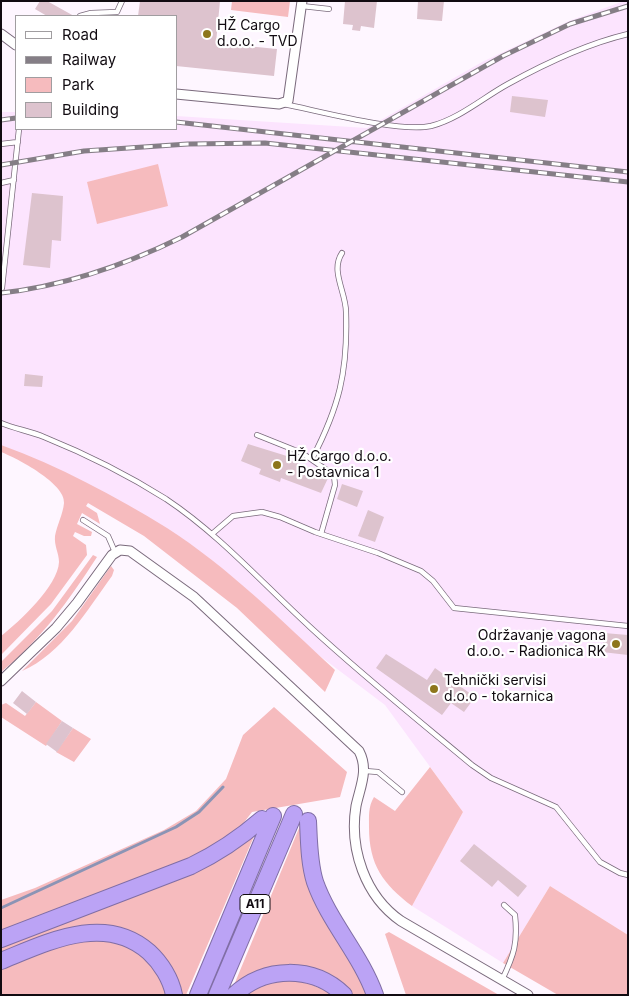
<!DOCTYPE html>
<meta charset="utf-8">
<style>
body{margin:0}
#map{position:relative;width:629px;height:996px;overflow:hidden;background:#fef6ff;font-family:Inter,sans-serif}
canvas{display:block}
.frame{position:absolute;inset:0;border:2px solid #110b11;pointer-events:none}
.legend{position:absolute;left:15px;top:15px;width:162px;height:115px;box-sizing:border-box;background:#fff;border:1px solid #a09da0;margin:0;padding:6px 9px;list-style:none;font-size:15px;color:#110b11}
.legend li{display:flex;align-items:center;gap:10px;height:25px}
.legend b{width:25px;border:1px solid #a09da0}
</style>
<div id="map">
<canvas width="629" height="996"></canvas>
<div class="frame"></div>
<ul class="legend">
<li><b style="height:6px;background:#fff"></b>Road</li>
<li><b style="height:6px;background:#857e86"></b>Railway</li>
<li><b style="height:14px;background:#f6bbbe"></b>Park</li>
<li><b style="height:14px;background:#ddc3ce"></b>Building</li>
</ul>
</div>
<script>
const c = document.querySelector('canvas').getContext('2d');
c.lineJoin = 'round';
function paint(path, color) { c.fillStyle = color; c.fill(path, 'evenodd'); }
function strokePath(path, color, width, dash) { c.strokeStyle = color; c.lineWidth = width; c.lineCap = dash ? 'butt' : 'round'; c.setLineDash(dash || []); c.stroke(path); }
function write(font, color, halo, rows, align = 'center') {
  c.font = font + ' Inter,sans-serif'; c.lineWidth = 4.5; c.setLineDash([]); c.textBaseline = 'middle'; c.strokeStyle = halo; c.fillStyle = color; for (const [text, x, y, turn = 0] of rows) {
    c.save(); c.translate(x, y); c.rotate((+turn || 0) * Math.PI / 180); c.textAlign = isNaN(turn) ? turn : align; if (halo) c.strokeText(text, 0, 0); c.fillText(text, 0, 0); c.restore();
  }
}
const built = new Path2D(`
 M624,1H628V935L550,886L503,963L412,906L463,812L385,705L119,505L1,450V112H16V129H176V116L367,128L482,62L569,21Z`);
const green = new Path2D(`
 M232,1H290L288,17L231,10Z
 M158,164L168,206L97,224L87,182Z
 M1,445C59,466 115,496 167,528C228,567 282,621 335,670L325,692L237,608L144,536L88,503L86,506L97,513L100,524L82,513L77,524L92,532L91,536H84L75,532L73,536L86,545L87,555L51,604L1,655V636C19,622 58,586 59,562C59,553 54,546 55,536C57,525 63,514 64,503C66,484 17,458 1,452Z
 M93,555L97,557C70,599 40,641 1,672V662L52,611Z
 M111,566L114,570L112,576C87,610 62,654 22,671L72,621Z
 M36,702L62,721L46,746L1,717V705L6,703L25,716Z
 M274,707L347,772L340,797L252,812L242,825L221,842L184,861L1,930V900L35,888L164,830L196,811L226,779L243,735Z
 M73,728L91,739L74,762L56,752Z
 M430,767L463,812L412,906C383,884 369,865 369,827C369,816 368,807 374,797L395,811Z
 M302,821L304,851L369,995H352L338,982L251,975L234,985Z
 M255,834L186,995H180L115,927L1,955V945L195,871L236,850Z
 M550,886L628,935V995H558L503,963Z
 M389,932L499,995H406L385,934Z
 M82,939L122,942L149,958L169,995H1V968Z
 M300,979L334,995H241L265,982Z`);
const stream = new Path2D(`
 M1,908L176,827L199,812L223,787`);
const building = new Path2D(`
 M40,1H47L74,16H47L35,9Z
 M140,1H220L216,43L277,49L274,76L176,66V16H138Z
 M345,1H377L374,28L361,26L360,31L352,30L353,25L343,24Z
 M418,1H444L442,21L417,19Z
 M512,96L548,100L545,117L510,112Z
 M32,193L63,196L61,241L52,240L50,268L23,265Z
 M25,374L43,376L42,387L24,386Z
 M248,444L290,457L289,460L325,474L329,476L321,493L281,478L280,482L259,474L261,469L241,461Z
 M342,484L363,491L357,507L337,499Z
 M368,510L384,517L375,542L358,536Z
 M604,633L628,635V655L602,652Z
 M386,654L427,680L435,668L475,697L464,712L451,703L442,715L376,668Z
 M22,691L36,702L27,714L13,703Z
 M62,721L73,728L57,752L46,744Z
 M474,844L527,886L518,897L498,880L492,887L460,861Z`);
const lane = new Path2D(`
 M302,6L329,9
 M80,16L91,13L117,12L122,1
 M284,104C319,111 400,133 431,126C459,119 484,97 508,84C546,63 586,44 628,34
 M1,144L18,142
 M1,183L14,180
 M2,288L19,129
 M1,423C15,429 30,431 44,437C86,454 128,475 166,499C220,535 263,584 310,627C362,675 418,720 472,765L491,778L556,807L600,862L620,873L628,875
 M257,435L302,453L334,475L335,485L321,534
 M312,459C339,407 348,372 346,312C346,292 330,271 342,253
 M83,520L108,536L115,552
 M212,534L233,516L262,512L280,517L315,532L378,553L421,571L433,581L454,608L628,626
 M365,771L378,772L402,792
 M502,980C514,955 518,943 515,915L504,905`);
const street = new Path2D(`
 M1,34L16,45
 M176,94L279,104L288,101L302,1
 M1,681L56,628L77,603L112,555L120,550L130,551L194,597L359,751C369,770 360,787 356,806C349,849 365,896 401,921L528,995`);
const highway = new Path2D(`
 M308,821C309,841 309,863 315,882C329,922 361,955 375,995
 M1,939L191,866C218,853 239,839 262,819
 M1,961C48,942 105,913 149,952C161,963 171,979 174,995
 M198,995L273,816
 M217,995L294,814
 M234,995C265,966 313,965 344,995`);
const rail = new Path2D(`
 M1,120L16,118
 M176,122L628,172
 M1,165L84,151L188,144L265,143L628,182
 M1,293C65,286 125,265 182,237L503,56L570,24L628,6`);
const markers = [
 [207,34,5,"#8d761b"],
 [277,465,5,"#8d761b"],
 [616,644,5,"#8d761b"],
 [434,689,5,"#8d761b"]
];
const shields = [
 [255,904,30]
];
const shieldNames = [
 ["A11",255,904]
];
const poiNames = [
 ["HŽ Cargo",217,26],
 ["d.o.o. - TVD",217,42],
 ["HŽ Cargo d.o.o.",287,457],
 ["- Postavnica 1",287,473],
 ["Održavanje vagona",606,636,"right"],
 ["d.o.o. - Radionica RK",606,652,"right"],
 ["Tehnički servisi",444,681],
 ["d.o.o - tokarnica",444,697]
];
paint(built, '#fce4fe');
paint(green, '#f6bbbe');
strokePath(stream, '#8b94b5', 3);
paint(building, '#ddc3ce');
strokePath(lane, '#7a6a7c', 6);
strokePath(street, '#7a6a7c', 11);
strokePath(highway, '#806ea5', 18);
strokePath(lane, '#fff', 4.5);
strokePath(street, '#fff', 9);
strokePath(highway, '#bba3f5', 16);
strokePath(rail, '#857e86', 5);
strokePath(rail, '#fff', 3, [9]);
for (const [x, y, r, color] of markers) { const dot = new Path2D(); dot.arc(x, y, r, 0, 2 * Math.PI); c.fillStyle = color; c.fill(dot); strokePath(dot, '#fff', 2); }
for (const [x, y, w] of shields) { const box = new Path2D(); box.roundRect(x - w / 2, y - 9.5, w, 19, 4); c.fillStyle = '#fff'; c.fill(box); strokePath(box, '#110b11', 1); }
write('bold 12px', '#110b11', null, shieldNames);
write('14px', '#110b11', '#fff', poiNames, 'left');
</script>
